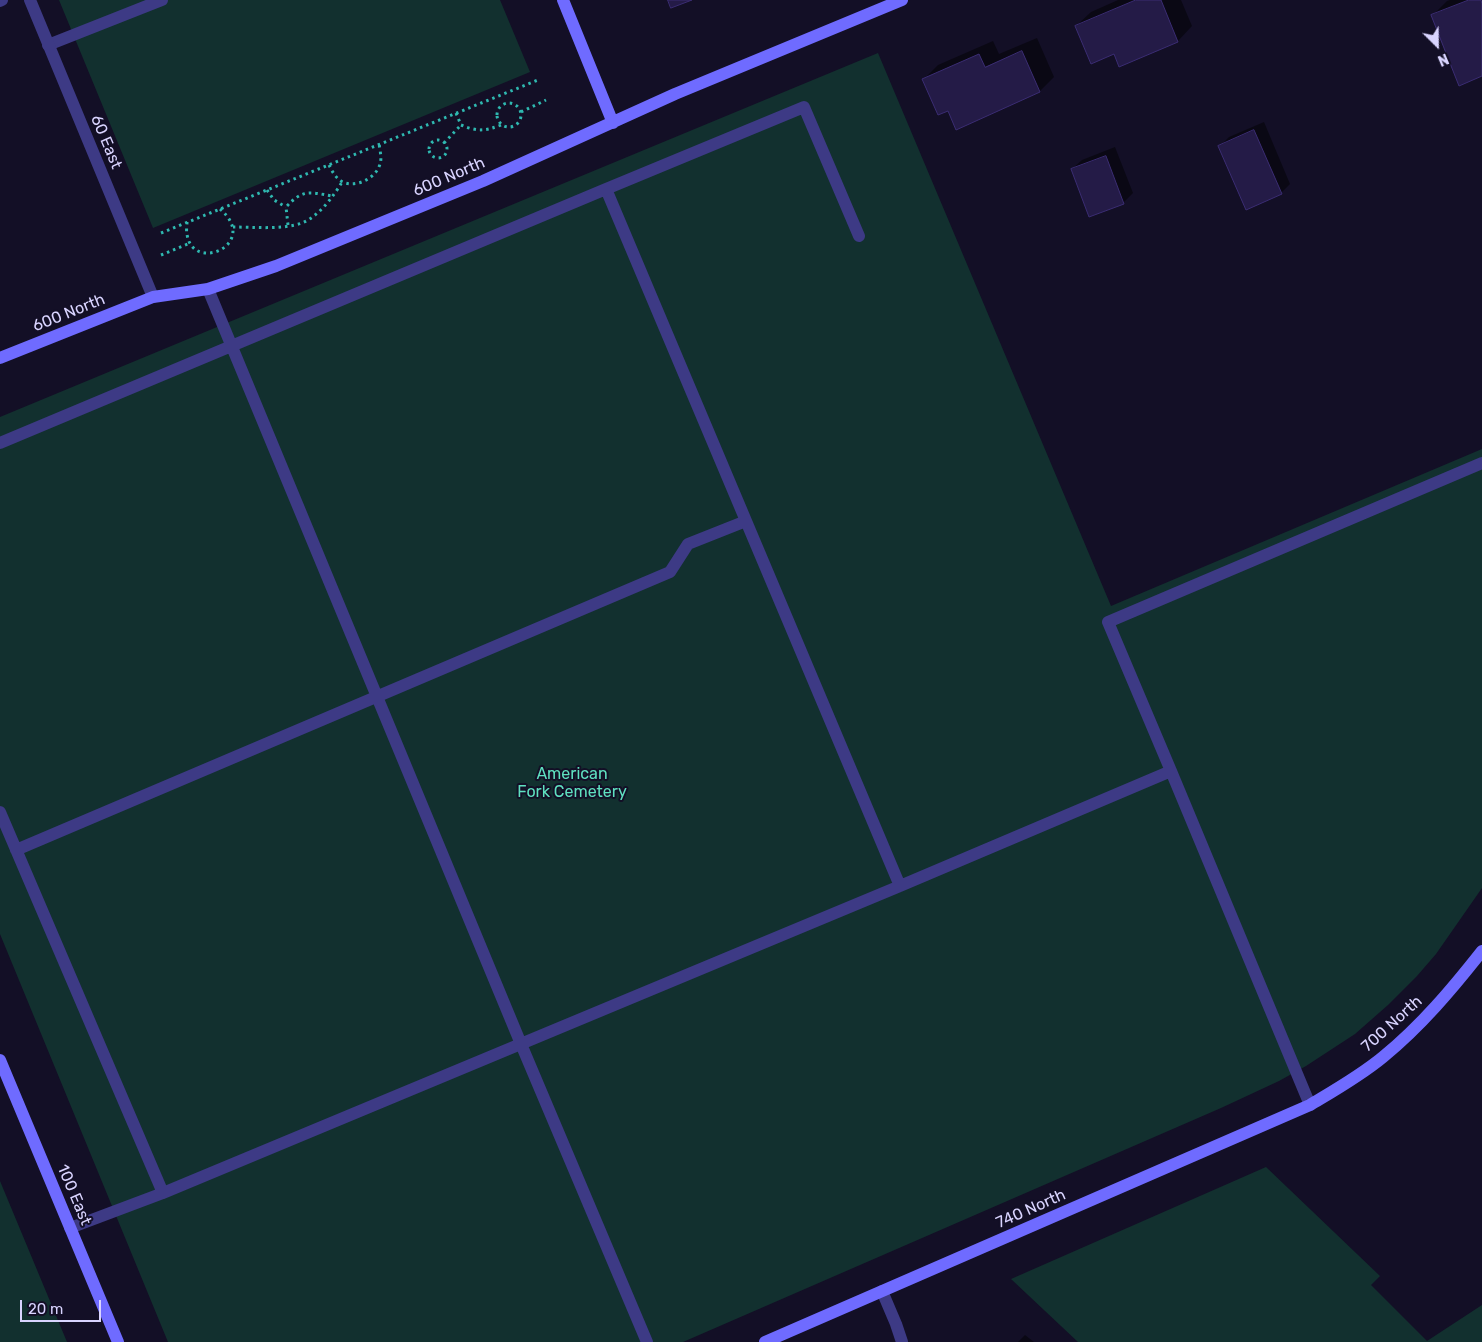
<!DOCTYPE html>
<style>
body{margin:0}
#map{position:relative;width:1482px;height:1342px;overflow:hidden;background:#130f26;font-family:Rubik,sans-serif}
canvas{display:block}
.north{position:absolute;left:1412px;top:20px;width:50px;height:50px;-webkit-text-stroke:4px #130f26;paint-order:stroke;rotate:157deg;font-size:14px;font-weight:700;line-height:20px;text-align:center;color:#d9d4ff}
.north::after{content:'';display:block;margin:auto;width:18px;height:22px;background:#d9d4ff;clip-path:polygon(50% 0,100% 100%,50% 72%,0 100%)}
.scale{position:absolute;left:20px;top:1300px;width:81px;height:22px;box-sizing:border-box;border:2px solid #d9d4ff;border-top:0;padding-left:6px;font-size:15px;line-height:18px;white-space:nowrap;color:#d9d4ff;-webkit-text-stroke:4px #130f26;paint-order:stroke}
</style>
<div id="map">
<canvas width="1482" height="1342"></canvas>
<div class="north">N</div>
<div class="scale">20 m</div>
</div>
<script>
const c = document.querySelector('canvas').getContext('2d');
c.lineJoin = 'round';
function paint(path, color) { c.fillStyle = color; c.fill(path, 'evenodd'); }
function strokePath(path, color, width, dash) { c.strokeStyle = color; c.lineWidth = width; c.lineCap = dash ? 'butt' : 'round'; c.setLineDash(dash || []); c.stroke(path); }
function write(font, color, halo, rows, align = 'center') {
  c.font = font + ' Rubik,sans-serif'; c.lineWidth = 4; c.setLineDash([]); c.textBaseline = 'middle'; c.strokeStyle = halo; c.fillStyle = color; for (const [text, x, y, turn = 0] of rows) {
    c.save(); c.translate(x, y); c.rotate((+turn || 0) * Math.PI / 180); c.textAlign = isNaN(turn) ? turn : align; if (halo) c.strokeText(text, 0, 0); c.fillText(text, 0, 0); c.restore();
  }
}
const green = new Path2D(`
 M59,0H500L530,72L153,228Z
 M878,53L1111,606L1482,449V888L1436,954L1417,976L1388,1005L1355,1034L1306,1066L1279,1081L1221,1108L683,1342H168L0,934V417Z
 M1266,1167L1380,1276L1371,1285L1427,1341L1482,1305V1342H1078L1011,1279Z
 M0,1181L67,1342H0Z`);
const shadow = new Path2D(`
 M1118,0H1181L1192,26L1178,41L1120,65L1114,52L1076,26L1091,12Z
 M1450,0H1482V75L1432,16L1447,1Z
 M1037,38L1054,77L1040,91L948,109L923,80L938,65L993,41L999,54Z
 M1264,122L1290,184L1281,193L1220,146L1229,137Z
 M1115,147L1133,193L1123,203L1072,169L1082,160Z
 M1025,1335L1034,1342H1018Z`);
const building = new Path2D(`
 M668,0H692L671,8Z
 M1136,0H1161L1178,42L1119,67L1114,54L1091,64L1075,26Z
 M1469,0H1481L1482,4V76L1459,86L1431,15Z
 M1022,51L1040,92L956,130L948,111L938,115L922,79L979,54L985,67Z
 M1254,130L1282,194L1246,210L1218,146Z
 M1106,156L1124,204L1089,217L1071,169Z`);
const path = new Path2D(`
 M497 115a12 12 0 1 1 24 0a12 12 0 1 1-24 0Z
 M521,112L546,100
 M456,113L461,125C478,132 485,131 501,125
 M429 149a9 9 0 1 1 18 0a9 9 0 1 1-18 0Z
 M444,143L461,125
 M329,165C332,171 335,177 341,181C354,189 376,179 380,164C382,159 380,150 379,144
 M267,190L274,200L286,207
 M187,222C187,226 186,231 187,234C192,274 261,244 220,209
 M288,225L286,207C303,189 309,192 332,196
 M233,227C253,227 282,230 302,223C318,217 334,196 342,182
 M161,233L538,80
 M161,255L190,243`);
const lane = new Path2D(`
 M0,1L2,0
 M48,45L162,0
 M859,236L804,107L606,189L900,886
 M208,289L521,1044L647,1342
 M0,443L606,189
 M1171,771L1108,622L1482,463
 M0,812L163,1193
 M16,850L670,572L688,544L746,521
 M70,1228L163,1193L900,886L1171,771L1310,1105`);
const street = new Path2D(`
 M30,0L153,297
 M882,1291L896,1324L902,1342`);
const secondary = new Path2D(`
 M563,0L613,123
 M0,358L153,297L208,289L276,266L483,181L675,94L902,0
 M0,1060L118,1342
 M765,1342L1310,1105C1335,1090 1360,1076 1383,1057C1421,1026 1452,989 1482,951`);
const streetNames = [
 ["60 East",106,142,67],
 ["600 North",449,177,-23],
 ["600 North",69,313,-22],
 ["700 North",1392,1024,-42],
 ["100 East",74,1195,67],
 ["740 North",1031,1209,-24]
];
const parkNames = [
 ["American",572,774],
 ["Fork Cemetery",572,792]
];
paint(green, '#12302f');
paint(shadow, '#0007');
paint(building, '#241b47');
strokePath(building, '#3b2d73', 1);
strokePath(path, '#2fb8b0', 3, [2.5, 4]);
strokePath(lane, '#3d3a85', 12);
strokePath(street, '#3d3a85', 12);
strokePath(secondary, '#6f6bff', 12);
write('16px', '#d9d4ff', '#130f26', streetNames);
write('16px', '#5fe0c0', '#130f26', parkNames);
</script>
